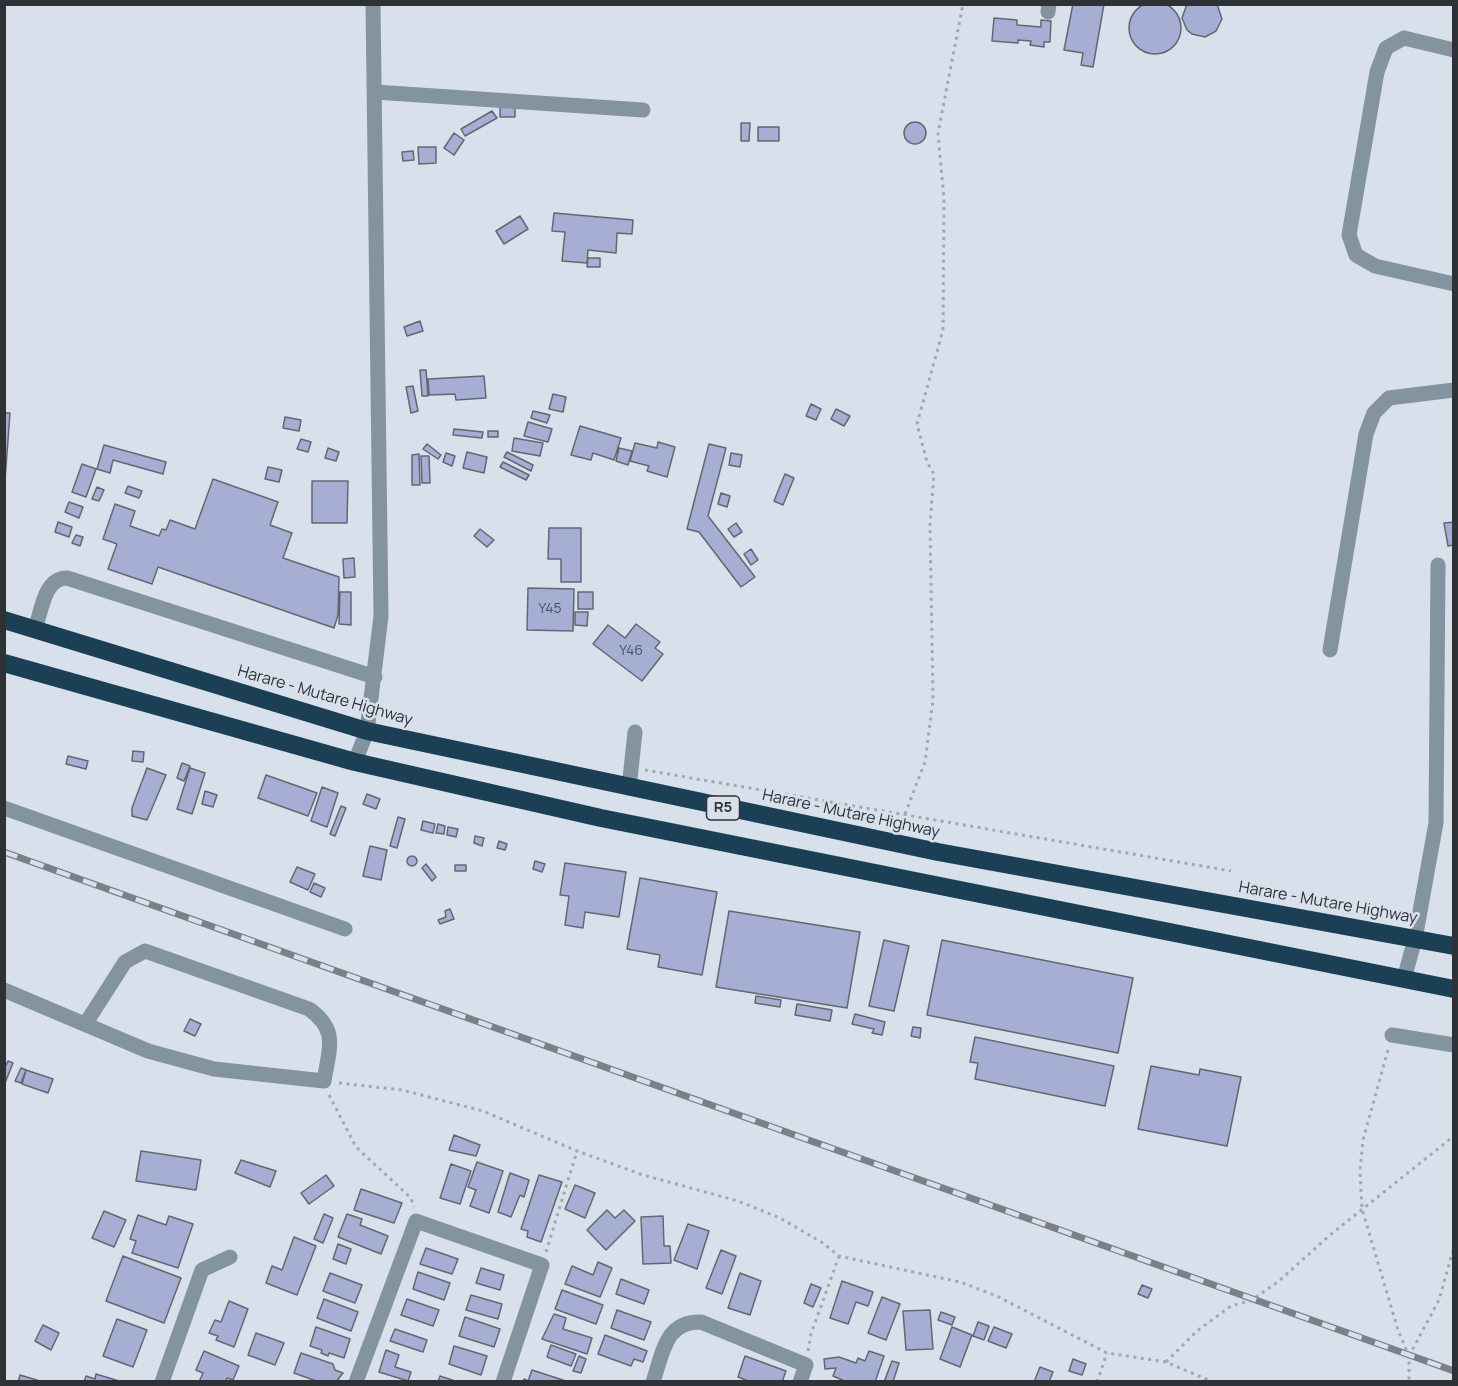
<!DOCTYPE html>
<style>
body{margin:0}
#map{position:relative;width:1458px;height:1386px;overflow:hidden;background:#d8e0ec;font-family:Manrope,sans-serif}
canvas{display:block}
.frame{position:absolute;inset:0;border:6px solid #2e3136;pointer-events:none}
</style>
<div id="map">
<canvas width="1458" height="1386"></canvas>
<div class="frame"></div>
</div>
<script>
const c = document.querySelector('canvas').getContext('2d');
c.lineJoin = 'round';
function paint(path, color) { c.fillStyle = color; c.fill(path, 'evenodd'); }
function strokePath(path, color, width, dash) { c.strokeStyle = color; c.lineWidth = width; c.lineCap = dash ? 'butt' : 'round'; c.setLineDash(dash || []); c.stroke(path); }
function write(font, color, halo, rows, align = 'center') {
  c.font = font + ' Manrope,sans-serif'; c.lineWidth = 5; c.setLineDash([]); c.textBaseline = 'middle'; c.strokeStyle = halo; c.fillStyle = color; for (const [text, x, y, turn = 0] of rows) {
    c.save(); c.translate(x, y); c.rotate((+turn || 0) * Math.PI / 180); c.textAlign = isNaN(turn) ? turn : align; if (halo) c.strokeText(text, 0, 0); c.fillText(text, 0, 0); c.restore();
  }
}
const building = new Path2D(`
 M1129 28a26 26 0 1 1 52 0a26 26 0 1 1-52 0Z
 M1073,4H1104L1093,67L1081,65L1083,53L1064,50Z
 M1187,4H1217L1222,19L1216,31L1205,37L1192,34L1187,30L1182,18Z
 M994,18L1017,20V25L1041,27V20L1051,21L1050,42H1044V47L1030,45L1031,41L1018,40V43L992,41Z
 M500,106H515V117H500Z
 M492,111L497,118L465,136L461,129Z
 M904 133a11 11 0 1 1 22 0a11 11 0 1 1-22 0Z
 M741,123H750L749,141H741Z
 M758,127H779V141H758Z
 M454,133L464,140L454,155L444,148Z
 M418,147H436V163L419,164Z
 M413,151L414,160L403,161L402,152Z
 M554,213L633,220L632,234L617,233L616,253L588,250L587,263L562,261L565,232L552,231Z
 M520,216L528,229L504,244L496,231Z
 M588,258H600V267H587Z
 M420,321L423,331L407,336L404,327Z
 M420,370H426L428,396H422Z
 M484,376L486,398L456,400L455,394L429,395L428,379Z
 M413,386L418,411L411,413L406,387Z
 M553,394L566,397L563,412L549,409Z
 M811,404L821,409L816,420L806,416Z
 M836,409L850,416L844,426L831,419Z
 M533,411L550,415L547,423L531,418Z
 M4,413H10L5,480H4Z
 M285,417L301,420L299,431L283,428Z
 M528,422L552,429L548,442L524,436Z
 M580,426L621,438L614,460L593,453L591,460L571,455Z
 M454,429L483,432L482,438L453,435Z
 M488,431H498V437H488Z
 M514,438L543,443L540,456L512,451Z
 M301,439L311,442L308,452L297,449Z
 M658,442L675,447L667,477L647,471L649,466L630,461L635,443L657,448Z
 M427,444L441,455L438,459L423,449Z
 M709,444L726,448L708,516L755,577L741,587L699,532L687,529Z
 M104,445L166,462L163,474L113,460L110,473L97,469Z
 M328,448L339,452L336,461L325,458Z
 M619,448L632,451L628,465L616,461Z
 M467,452L487,457L484,473L463,468Z
 M507,452L533,465L531,471L504,457Z
 M446,453L455,456L452,466L443,462Z
 M731,453L742,455L740,467L729,465Z
 M419,454L420,485H412V455Z
 M421,456H429L430,483H422Z
 M503,462L529,475L526,480L500,467Z
 M82,464L96,469L86,497L72,492Z
 M268,467L282,470L279,482L265,479Z
 M785,474L794,478L783,505L774,501Z
 M213,479L278,502L270,525L292,533L283,558L339,577L338,615L334,628L158,567L152,584L108,569L117,544L103,539L115,504L135,511L130,526L159,536L162,529L166,530L170,520L195,529Z
 M312,481H348L347,523H312Z
 M128,486L142,491L139,498L125,493Z
 M97,487L104,490L99,501L92,499Z
 M721,493L730,496L727,507L718,504Z
 M69,502L83,507L79,518L65,512Z
 M58,522L72,527L69,537L55,532Z
 M1454,522V545L1448,546L1444,523Z
 M736,523L742,532L734,537L728,529Z
 M549,528H581V582H561V559H548Z
 M480,529L494,540L487,547L474,536Z
 M76,535L83,537L80,546L72,543Z
 M751,549L758,560L751,565L744,554Z
 M354,558L355,577L344,578L343,559Z
 M528,588L574,589L573,631L527,630Z
 M340,592H351V625L339,624Z
 M578,592H593V609H578Z
 M575,612H588L587,626L575,625Z
 M636,624L660,642L655,648L663,654L642,681L593,644L608,625L625,638Z
 M133,751L144,752L143,762L132,761Z
 M68,756L88,761L86,769L66,764Z
 M182,763L190,766L184,781L177,778Z
 M147,768L166,775L147,820L132,816V808Z
 M190,768L205,773L192,814L177,809Z
 M266,775L317,793L308,816L258,798Z
 M322,787L338,793L327,827L311,821Z
 M205,791L217,795L213,807L202,804Z
 M367,794L380,799L376,809L363,804Z
 M341,806L346,808L335,836L330,834Z
 M398,817L405,819L397,848L390,846Z
 M423,821L435,824L433,833L421,830Z
 M438,824L445,826L444,834L436,833Z
 M448,827L458,829L456,837L447,835Z
 M475,836L484,838L482,846L474,843Z
 M499,841L507,844L505,850L497,848Z
 M370,846L387,850L381,880L363,876Z
 M407 861a5 5 0 1 1 10 0a5 5 0 1 1-10 0Z
 M535,861L545,864L542,872L533,869Z
 M565,863L626,872L619,917L585,912L583,928L565,925L569,896L560,895Z
 M426,864L436,877L432,881L422,868Z
 M455,865H466V871H455Z
 M297,867L315,874L308,890L290,882Z
 M640,878L717,892L702,975L658,967L660,955L627,949Z
 M314,883L325,888L321,897L310,892Z
 M450,909L454,919L440,924L438,920L446,917L445,911Z
 M729,911L860,932L847,1008L716,987Z
 M884,940L909,946L894,1011L869,1006Z
 M942,940L1133,978L1118,1053L927,1015Z
 M756,996L781,1000L780,1007L755,1003Z
 M797,1004L832,1010L830,1021L795,1015Z
 M855,1014L885,1022L882,1035L872,1033L874,1029L852,1024Z
 M190,1019L201,1024L195,1036L184,1031Z
 M913,1027L921,1028L920,1038L911,1036Z
 M975,1037L1114,1066L1105,1106L975,1079L978,1063L970,1062Z
 M8,1061L13,1063L5,1083L4,1069Z
 M1151,1066L1199,1075L1200,1069L1241,1077L1227,1146L1138,1129Z
 M21,1068L26,1070L21,1083L15,1081Z
 M26,1070L53,1079L48,1093L22,1084Z
 M454,1135L480,1145L476,1156L449,1150Z
 M141,1151L201,1160L196,1190L136,1181Z
 M241,1160L276,1171L270,1187L235,1173Z
 M477,1162L503,1171L489,1213L470,1206L476,1190L468,1187Z
 M451,1164L471,1171L460,1204L440,1198Z
 M510,1173L529,1180L524,1197L520,1195L511,1217L498,1212Z
 M326,1175L334,1186L309,1204L301,1193Z
 M539,1175L562,1182L541,1242L527,1237L528,1231L521,1229Z
 M575,1185L595,1193L585,1218L565,1209Z
 M361,1189L402,1203L394,1223L354,1210Z
 M607,1210L615,1218L624,1210L635,1221L606,1250L587,1230Z
 M104,1211L126,1220L114,1247L92,1238Z
 M324,1214L333,1218L323,1243L314,1239Z
 M347,1214L362,1219L360,1225L388,1236L381,1254L338,1237Z
 M138,1215L166,1225L169,1216L193,1224L178,1268L132,1253L136,1241L130,1239Z
 M663,1216L664,1246H670L671,1263L643,1264L641,1217Z
 M688,1224L709,1231L697,1269L674,1260Z
 M294,1237L316,1246L297,1295L266,1283L272,1266L282,1270Z
 M338,1244L351,1249L346,1264L333,1259Z
 M426,1248L458,1259L452,1274L420,1264Z
 M721,1250L736,1256L722,1294L706,1288Z
 M123,1256L181,1278L164,1323L106,1301Z
 M598,1262L612,1268L600,1297L565,1284L572,1266L593,1275Z
 M481,1268L504,1275L500,1290L476,1283Z
 M418,1272L450,1283L444,1300L413,1289Z
 M330,1273L362,1285L355,1303L323,1291Z
 M740,1273L761,1281L750,1315L728,1308Z
 M621,1279L649,1290L644,1304L616,1294Z
 M842,1281L873,1292L868,1306L856,1302L848,1324L830,1318Z
 M811,1284L821,1288L813,1307L804,1303Z
 M1142,1285L1152,1289L1148,1298L1138,1294Z
 M562,1290L603,1305L596,1324L555,1309Z
 M471,1295L502,1304L498,1319L466,1310Z
 M882,1297L900,1304L886,1340L868,1333Z
 M324,1299L358,1312L351,1331L317,1318Z
 M407,1299L439,1310L433,1326L401,1315Z
 M229,1301L248,1309L234,1347L216,1340L218,1336L209,1333L215,1320L221,1322Z
 M617,1310L651,1322L644,1340L611,1328Z
 M930,1310L933,1349L906,1350L903,1311Z
 M941,1312L955,1317L952,1325L938,1320Z
 M554,1314L566,1318L563,1329L592,1338L587,1354L542,1339Z
 M465,1317L500,1329L494,1347L459,1336Z
 M117,1319L147,1330L133,1367L103,1356Z
 M978,1322L989,1326L984,1340L973,1336Z
 M43,1325L59,1333L51,1350L35,1341Z
 M316,1327L350,1339L344,1358L329,1353L328,1356L321,1353L322,1350L310,1346Z
 M952,1327L972,1335L960,1367L940,1359Z
 M994,1327L1012,1334L1006,1348L988,1341Z
 M395,1329L427,1340L423,1352L390,1341Z
 M256,1333L284,1343L275,1365L248,1355Z
 M605,1335L647,1351L643,1362L634,1359L631,1366L598,1354Z
 M551,1345L576,1354L571,1366L547,1357Z
 M454,1346L487,1356L481,1375L449,1364Z
 M386,1350L399,1355L395,1367L411,1372L408,1381L379,1372Z
 M204,1351L239,1366L233,1380L227,1378L225,1382H199L203,1373L196,1370Z
 M869,1351L884,1356L875,1382H847L833,1376L836,1368L825,1369L824,1359L839,1357L856,1363L858,1358L865,1361Z
 M301,1353L333,1364L335,1370L343,1373L336,1382H319L294,1373Z
 M579,1356L586,1359L581,1373L573,1371Z
 M745,1356L786,1371L782,1382H751L738,1377Z
 M1073,1359L1086,1364L1082,1375L1069,1371Z
 M892,1361L899,1363L893,1382H884Z
 M1040,1367L1053,1372L1049,1382H1034Z
 M532,1370L569,1382H523L524,1379L528,1381Z
 M96,1374L119,1381L84,1382L86,1376L95,1379Z
 M20,1375L40,1381V1382H18Z
 M440,1376L458,1382H438Z`);
const path = new Path2D(`
 M645,770L1231,871
 M905,814L925,762L933,700L930,524L934,474L927,462L917,424L943,330L944,199L938,133L963,4
 M1388,1050L1363,1140L1360,1171L1362,1209L1398,1330L1409,1356V1382
 M339,1083L402,1090L483,1111L577,1151L643,1175L738,1201L780,1218L823,1243L839,1256L960,1282L997,1296L1107,1353L1166,1362L1213,1382
 M329,1095L356,1147L411,1198L414,1207
 M546,1252L577,1151
 M808,1351L811,1334L839,1256
 M1409,1356L1439,1300L1454,1247
 M1166,1362L1197,1331L1231,1306L1252,1300L1279,1281L1330,1235L1454,1136
 M1097,1382L1107,1353`);
const minor = new Path2D(`
 M1048,12L1049,4
 M1454,50L1404,38L1386,48L1377,72L1349,235L1356,255L1375,266L1454,284
 M375,92L643,110
 M35,629C42,610 44,578 67,578L375,677
 M1330,650L1366,434L1374,413L1389,398L1454,390
 M355,762L367,731L381,616L373,4
 M629,788L635,732
 M4,808L345,929
 M1404,979L1415,939L1436,823L1438,565
 M4,990L148,1051L214,1069L324,1081C329,1049 339,1030 309,1009L145,951L125,962L86,1023
 M1392,1035L1454,1045
 M162,1382L202,1270L230,1257
 M356,1382L416,1221L542,1265L503,1382
 M653,1382C663,1353 665,1321 701,1322L806,1365L800,1382`);
const highway = new Path2D(`
 M4,620L367,731L938,852L1454,946
 M4,663L355,762L601,818L1454,989`);
const rail = new Path2D(`
 M4,852L1454,1371`);
const numberNames = [
 ["Y45",550,609],
 ["Y46",631,651]
];
const shields = [
 [723,808,33]
];
const shieldNames = [
 ["R5",723,808]
];
const streetNames = [
 ["Harare - Mutare Highway",325,696,16],
 ["Harare - Mutare Highway",851,814,12],
 ["Harare - Mutare Highway",1328,903,10]
];
paint(building, '#a6aed4');
strokePath(building, '#646772', 1.5);
strokePath(path, '#a1a8b1', 3, [3, 4.5]);
strokePath(minor, '#83949f', 15);
strokePath(highway, '#1b4055', 18);
strokePath(rail, '#7a7f88', 7);
strokePath(rail, '#d8e0ec', 4.5, [14]);
write('14px', '#4c505e', null, numberNames);
for (const [x, y, w] of shields) { const box = new Path2D(); box.roundRect(x - w / 2, y - 12, w, 24, 4.5); c.fillStyle = '#d8e0ec'; c.fill(box); strokePath(box, '#2e3136', 1.5); }
write('bold 15px', '#2e3136', null, shieldNames);
write('16px', '#2e3136', '#d8e0ec', streetNames);
</script>
